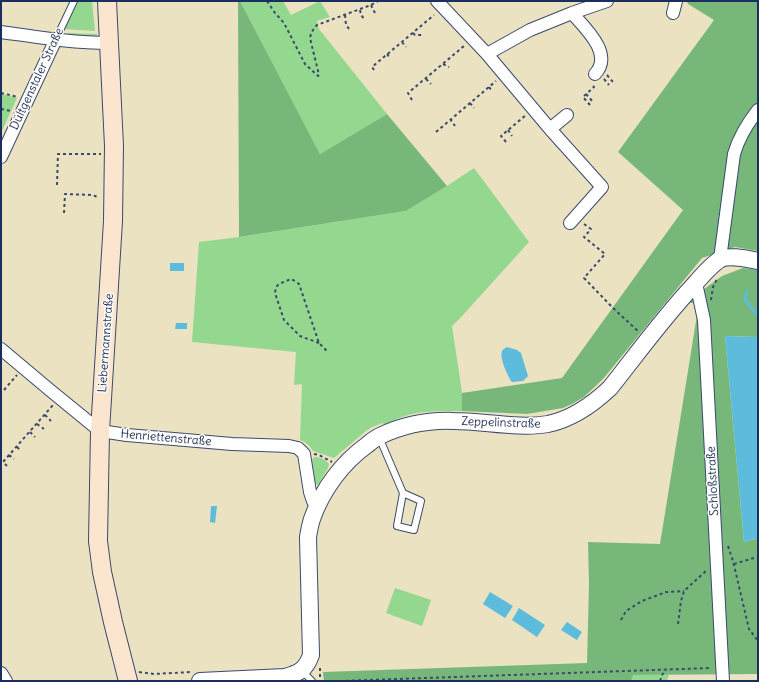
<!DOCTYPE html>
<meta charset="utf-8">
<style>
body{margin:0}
#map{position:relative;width:759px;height:682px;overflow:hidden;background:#ebe2c1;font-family:Delius,sans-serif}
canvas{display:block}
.frame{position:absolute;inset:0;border:2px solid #1b2f5e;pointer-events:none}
</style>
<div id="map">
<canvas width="759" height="682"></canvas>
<div class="frame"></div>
</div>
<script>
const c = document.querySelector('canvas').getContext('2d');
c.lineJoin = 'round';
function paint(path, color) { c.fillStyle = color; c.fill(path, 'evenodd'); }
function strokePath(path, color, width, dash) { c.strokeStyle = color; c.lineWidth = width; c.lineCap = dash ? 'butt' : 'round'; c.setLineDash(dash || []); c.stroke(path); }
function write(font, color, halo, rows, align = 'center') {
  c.font = font + ' Delius,sans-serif'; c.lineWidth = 3; c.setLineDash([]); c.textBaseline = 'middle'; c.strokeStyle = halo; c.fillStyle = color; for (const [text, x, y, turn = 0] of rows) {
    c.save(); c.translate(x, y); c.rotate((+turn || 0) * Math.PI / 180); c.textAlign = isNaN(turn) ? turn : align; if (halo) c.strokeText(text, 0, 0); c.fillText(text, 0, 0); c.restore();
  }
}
const green = new Path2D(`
 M77,1H92L95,31L64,29Z
 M240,1H283L291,15L320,1L330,17L317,21L319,29L387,114L320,154Z
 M68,33L97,34V41L66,37Z
 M1,94L17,98L1,133Z
 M474,168L529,242L463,315L452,326L462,392V411C442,411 421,410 402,417C396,419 390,422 384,425L383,423L372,427L366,431L334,458L313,451C310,446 306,442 300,440L302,384L294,385L296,352L192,342L199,242L240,237L406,211L447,186Z
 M314,457C320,457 326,460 329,464L328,468L318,485L315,483L312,460Z
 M395,588L431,600L422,626L386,613Z
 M632,675H669L667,681H631Z`);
const forest = new Path2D(`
 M238,1H240L320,154L387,114L447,186L406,211L239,237Z
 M687,1H758V251L735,247L702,258L603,379L584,397L572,404L563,408L527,414L462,411V393L562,378L683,210L618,152L714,20L688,4Z
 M743,268L758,270V337L725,336L744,542L758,538V674L633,675L631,681H324L323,672L587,663L589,584L588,542L660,544L698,309L695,303H685L722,276Z`);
const water = new Path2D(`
 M170,263H184V271H170Z
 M176,323H187V329H175Z
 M725,336L758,337V538L744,542Z
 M507,347L517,350L521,353L528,376L523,381L512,382C508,377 499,357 502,351C503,349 505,348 507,347Z
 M211,506H217L215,523L210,522Z
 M490,592L513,606L505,618L483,604Z
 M519,608L545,625L537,637L512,620Z
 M567,622L582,632L577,640L561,630Z`);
const stream = new Path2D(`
 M747,291L745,300L753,310L758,315`);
const path = new Path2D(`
 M267,1L275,13L284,23L305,64L318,76L319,75L310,38C311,33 313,29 317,25L371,5L378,1
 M371,5L375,13
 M360,10L361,15L365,20
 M345,15L346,25L350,30
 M413,33L415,35H423
 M402,42L406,47
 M387,54L390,58
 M443,64L449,67
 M374,70L372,67L434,15
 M607,75L613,82
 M426,79L431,84
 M604,79L609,85
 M489,87L492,91
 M1,93L18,97
 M586,94L593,102
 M412,100L408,93L464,46
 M470,103L474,108
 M590,105L583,97L594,87L592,84
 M1,109L11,111
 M450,119L455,126
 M508,130L512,136
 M436,132L496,81
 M506,142L501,136L526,115
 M57,185L58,154H101
 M64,213L65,194L93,195L99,198
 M584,224L591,229L584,237L605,254L584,278L613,308L639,332
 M711,300L713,287L717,279
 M319,343L300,336L284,320L275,293L276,287L279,284L291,279L295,281L299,284L319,343L327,351
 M4,390L17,375
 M45,415L51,421
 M37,424L44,429
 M30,432L35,437
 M17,447L20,450
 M314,454L319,455L332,462
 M9,455L14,459
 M7,466L3,462L53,405
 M728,546L733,561L749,629L758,641
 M734,564L754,558
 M621,620L626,611L642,601L666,592L684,591
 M678,624L681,601L684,591L707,570
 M320,668V678
 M139,672L154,674L191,672
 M340,681L711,668
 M660,681L662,675L666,670`);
const service = new Path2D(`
 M56,39L74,1
 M379,437L403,493L421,501L414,530L397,526L403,493
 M302,671L312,681`);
const minor = new Path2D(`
 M437,1L487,54L550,129L602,187L570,223
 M572,13C585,28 614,54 595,74
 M673,13L676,1
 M1,32C37,37 73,43 109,43
 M487,54L530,30L572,13L607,1
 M550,129L567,115
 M1,157L56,39
 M720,259L734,154C739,137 747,124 758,110
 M696,283L704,320L723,681
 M1,349L51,391L100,431L127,435L232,444L289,446L298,448L304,454L310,492L313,501L318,506
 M1,673L6,681`);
const tertiary = new Path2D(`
 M200,681L285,677C300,673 306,669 311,655L308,537C309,531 310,525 312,519C322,490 342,463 367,445C371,442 375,438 380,436C403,425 428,420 454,421C483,421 519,429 548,424C572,419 592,405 610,388C637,354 663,318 693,286C700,278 710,266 719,260C728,254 748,259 758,261`);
const secondary = new Path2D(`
 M107,1L109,43L114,146L113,221L100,431L98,541L102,572L113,622L128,681`);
const streetNames = [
 ["Dültgenstaler Straße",37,79,-65],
 ["Liebermannstraße",106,343,-86],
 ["Zeppelinstraße",501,423,2],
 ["Henriettenstraße",166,438,5],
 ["Schloßstraße",713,481,-93]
];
paint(green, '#94d78f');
paint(forest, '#77b87a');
paint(water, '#5dbcdb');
strokePath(stream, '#5dbcdb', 3);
strokePath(service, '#3a4a6d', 8);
strokePath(minor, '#3a4a6d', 14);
strokePath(tertiary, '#3a4a6d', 18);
strokePath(secondary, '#3a4a6d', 20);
strokePath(path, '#3a4a6d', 2, [3, 3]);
strokePath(service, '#fff', 6);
strokePath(minor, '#fff', 12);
strokePath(tertiary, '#fff', 16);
strokePath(secondary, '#fce5cf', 18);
write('12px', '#1b2f5e', '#fdfcf7', streetNames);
</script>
